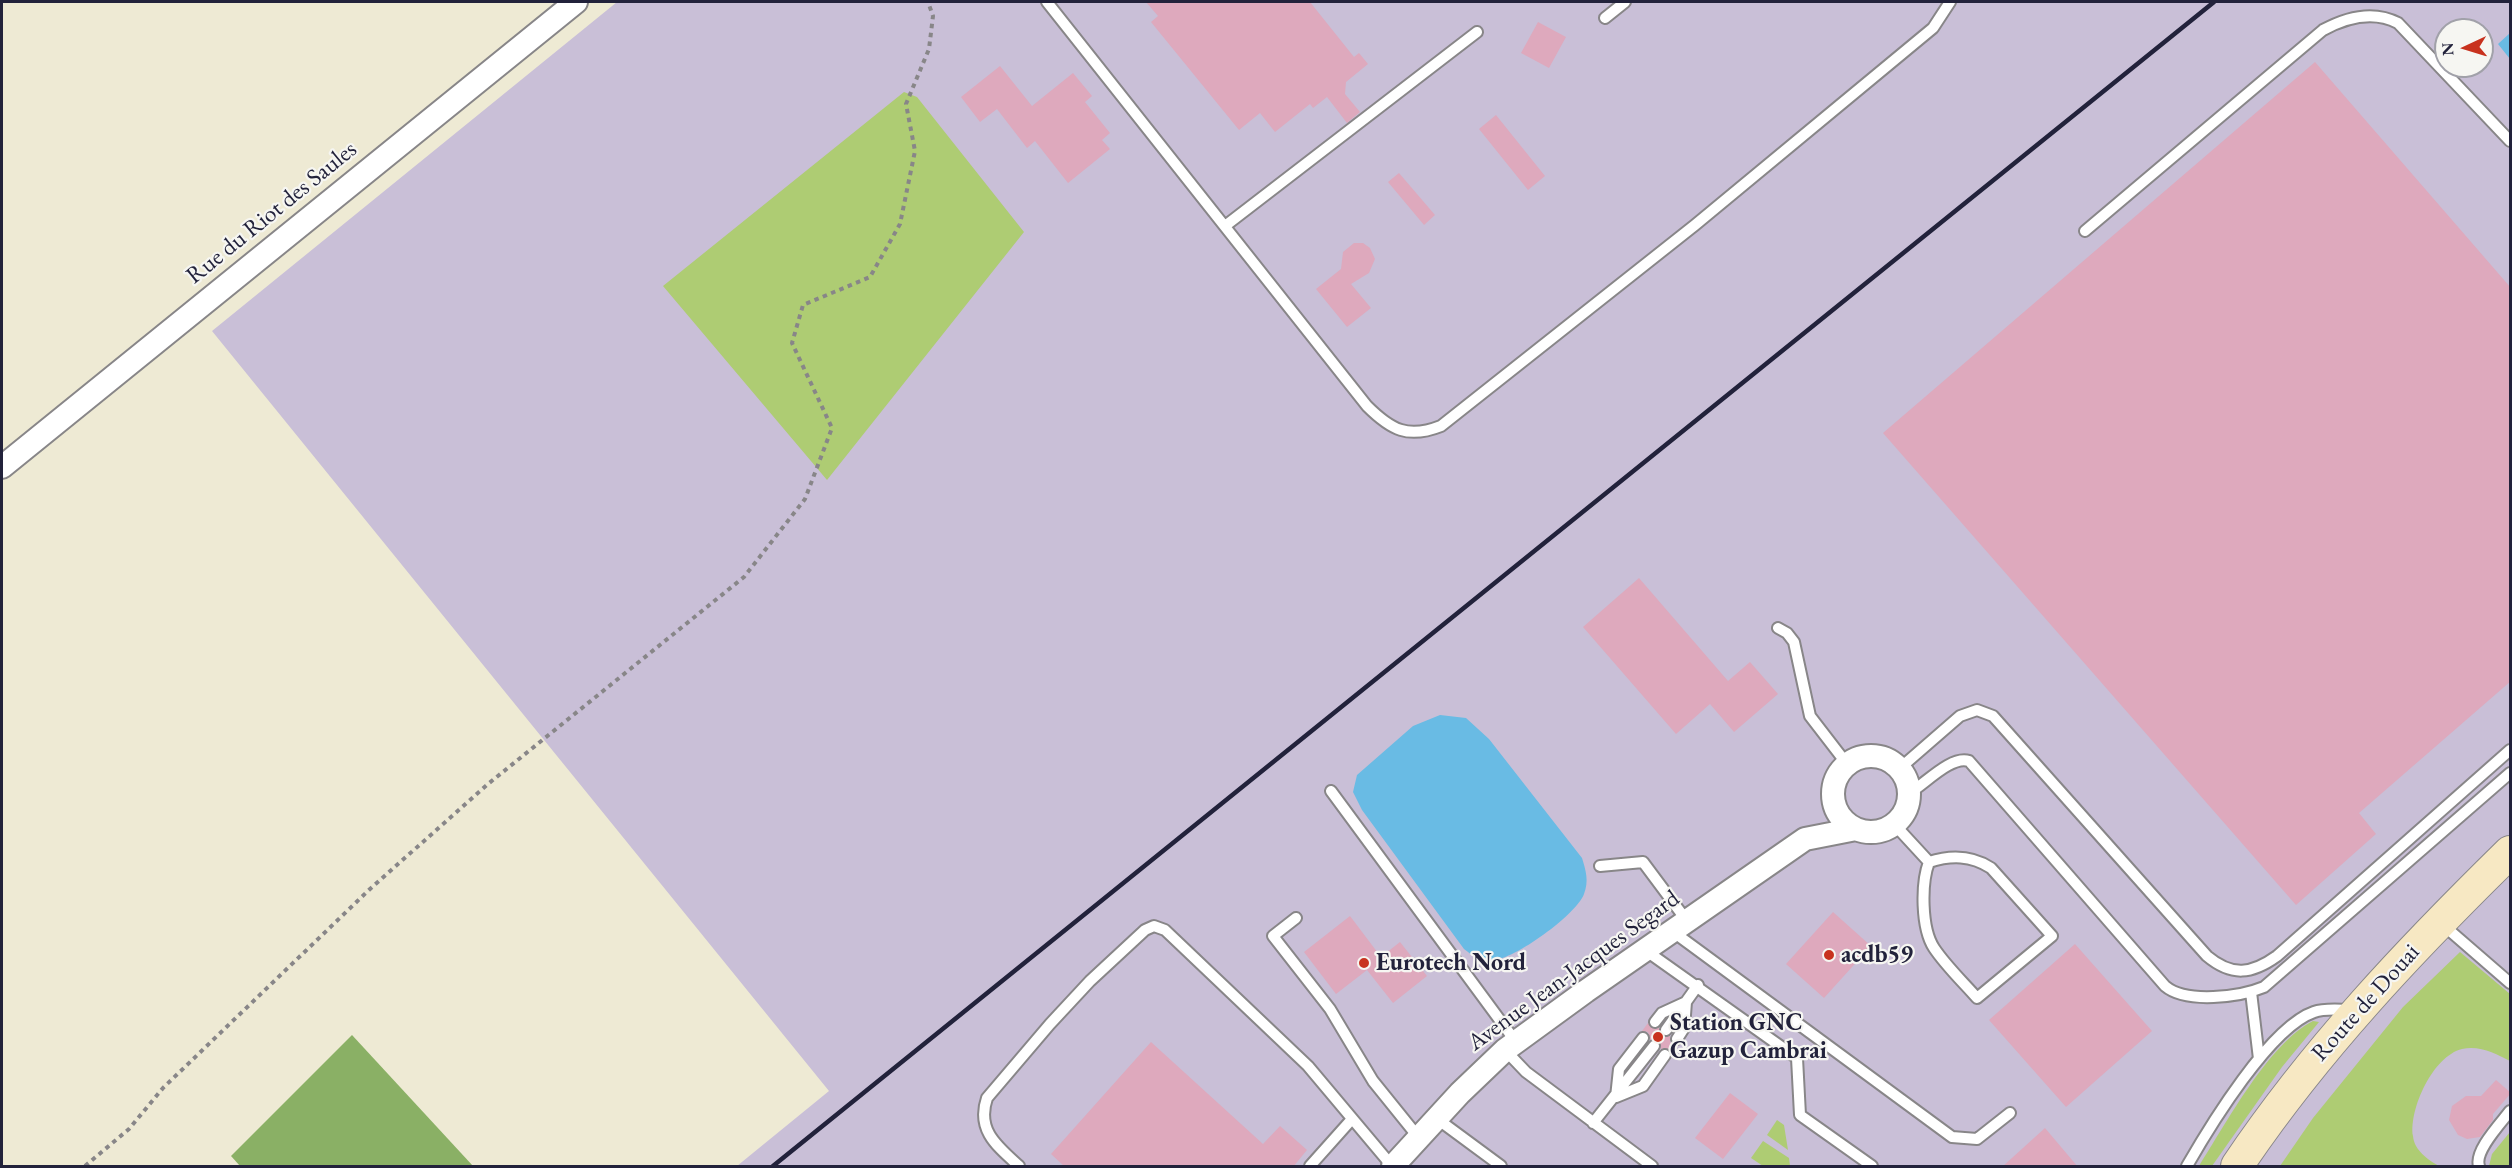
<!DOCTYPE html>
<style>
body{margin:0}
#map{position:relative;width:2512px;height:1168px;overflow:hidden;background:#eeead4;font-family:"EB Garamond",serif}
canvas{display:block}
.frame{position:absolute;inset:0;border:3px solid #22223b;pointer-events:none}
.north{position:absolute;left:2434px;top:18px;width:60px;height:60px;box-sizing:border-box;background:#f6f6f2;border:2px solid #a1a1a9;border-radius:50%;rotate:266deg;font-size:16px;font-weight:700;line-height:24px;text-align:center;color:#22223b}
.north::after{content:'';display:block;margin:auto;width:21px;height:27px;background:#c8321e;clip-path:polygon(50% 0,100% 100%,50% 72%,0 100%)}
</style>
<div id="map">
<canvas width="2512" height="1168"></canvas>
<div class="frame"></div>
<div class="north">N</div>
</div>
<script>
const c = document.querySelector('canvas').getContext('2d');
c.lineJoin = 'round';
function paint(path, color) { c.fillStyle = color; c.fill(path, 'evenodd'); }
function strokePath(path, color, width, dash) { c.strokeStyle = color; c.lineWidth = width; c.lineCap = dash ? 'butt' : 'round'; c.setLineDash(dash || []); c.stroke(path); }
function write(font, color, halo, rows, align = 'center') {
  c.font = font + ' "EB Garamond",serif'; c.lineWidth = 4.5; c.setLineDash([]); c.textBaseline = 'middle'; c.strokeStyle = halo; c.fillStyle = color; for (const [text, x, y, turn = 0] of rows) {
    c.save(); c.translate(x, y); c.rotate((+turn || 0) * Math.PI / 180); c.textAlign = isNaN(turn) ? turn : align; if (halo) c.strokeText(text, 0, 0); c.fillText(text, 0, 0); c.restore();
  }
}
const industrial = new Path2D(`
 M617,2H2510V1166H737L829,1091L212,331ZM2446,30H2482V66H2446Z`);
const green = new Path2D(`
 M904,92L917,97L1024,232L827,480L663,286Z
 M2460,952L2510,994V1061C2496,1054 2480,1045 2462,1049C2433,1056 2409,1109 2413,1136C2414,1150 2428,1160 2439,1166H2280L2313,1118L2403,1007Z
 M2313,1021L2319,1022L2282,1067L2212,1166H2199C2225,1125 2269,1043 2313,1021Z
 M1777,1120L1784,1125L1788,1150L1767,1135Z
 M2510,1132V1166H2489L2492,1154Z
 M1763,1141L1789,1158L1790,1166H1763L1751,1158Z`);
const forest = new Path2D(`
 M352,1035L473,1166H240L231,1156Z`);
const water = new Path2D(`
 M2510,33V59L2498,44Z
 M1440,715L1466,718L1489,739L1582,858C1586,871 1589,881 1584,894C1577,914 1514,960 1493,960C1480,961 1473,956 1464,949L1362,810L1353,792L1357,775L1413,726Z`);
const building = new Path2D(`
 M1146,2H1310L1354,57L1359,53L1368,64L1346,82L1345,94L1360,112L1347,123L1327,97L1313,108L1310,104L1275,132L1260,113L1239,130L1151,22L1158,16Z
 M1538,22L1566,37L1549,68L1521,53Z
 M2315,62L2511,288V681L2359,813L2376,834L2296,905L1883,433Z
 M1000,66L1032,106L1073,73L1092,96L1085,102L1110,133L1102,140L1110,149L1068,183L1035,141L1027,148L997,109L980,122L961,97Z
 M1496,115L1545,176L1528,190L1479,129Z
 M1399,173L1435,215L1424,225L1388,182Z
 M1354,243H1363L1370,248L1375,259L1369,273L1351,284L1371,308L1347,327L1316,289L1341,269L1343,252Z
 M1639,578L1728,681L1750,662L1778,694L1734,732L1710,704L1676,734L1583,627Z
 M1833,912L1871,946L1824,998L1786,964Z
 M1350,916L1381,957L1400,942L1427,976L1393,1003L1367,970L1336,994L1304,952Z
 M2075,944L2152,1031L2066,1107L1989,1020Z
 M1648,1023L1651,1028H1659L1662,1036H1670V1042L1675,1046L1671,1051L1666,1048L1661,1049L1659,1041L1650,1040L1648,1032L1642,1031Z
 M1151,1042L1263,1144L1280,1126L1307,1150L1293,1167H1065L1051,1154Z
 M2496,1080L2511,1093L2493,1114V1120L2480,1137L2467,1139L2458,1135L2449,1120L2452,1106L2466,1096H2481Z
 M1730,1093L1758,1114L1723,1159L1695,1138Z
 M2045,1128L2078,1167H2002Z`);
const path = new Path2D(`
 M85,1166L129,1129L163,1088L370,889L488,784L744,577L805,499L832,428L792,343L803,305L870,277L900,224L915,151L906,104L929,49L933,16L928,2`);
const service = new Path2D(`
 M1047,2L1367,406C1391,430 1408,439 1441,426L1695,225L1933,28L1950,2
 M1605,18L1625,2
 M1225,226L1477,32
 M2085,231L2323,30C2347,17 2373,10 2398,23L2510,141
 M1778,628L1787,633L1794,642L1810,716L1847,764
 M1899,769L1960,716L1977,710L1993,716L2207,956C2232,977 2252,974 2277,956L2510,750
 M1331,791L1516,1042
 M1908,794C1924,785 1951,755 1969,761L2165,986C2186,1004 2240,997 2264,987L2510,773
 M1894,824L1929,862C1921,883 1921,928 1934,948C1946,966 1963,982 1977,998L2052,936L1991,868C1971,855 1951,855 1929,862
 M1600,866L1643,862L1687,921
 M1296,918L1273,936L1330,1009L1373,1081L1419,1138
 M2442,924L2510,983
 M1672,931L1952,1137L1977,1139L2010,1113
 M1645,950L1797,1058L1800,1115L1872,1166
 M2251,992L2259,1059
 M1655,1022L1662,1013L1686,1002L1684,1028L1677,1039
 M1666,1030L1698,985
 M1643,1038L1619,1069L1616,1097L1643,1086L1665,1055
 M1505,1050L1526,1072L1652,1166
 M1436,1118L1501,1166
 M1593,1123L1654,1046
 M1019,1166C997,1146 976,1130 987,1098L1050,1024L1090,981L1145,930L1154,926L1165,930L1308,1066L1392,1166
 M1310,1166L1352,1119
 M2187,1166C2210,1126 2270,1027 2314,1012C2325,1008 2340,1010 2351,1010
 M2479,1166C2474,1151 2501,1123 2510,1111`);
const minor = new Path2D(`
 M2,467L576,2
 M1833 794a38 38 0 1 1 76 0a38 38 0 1 1-76 0Z
 M1393,1166L1460,1093L1505,1050L1586,991L1805,839L1856,829`);
const secondary = new Path2D(`
 M2237,1166C2315,1050 2410,950 2510,852`);
const rail = new Path2D(`
 M773,1166L2214,2`);
const markers = [
 [1829,955,6,"#c8321e"],
 [1364,963,6,"#c8321e"],
 [1658,1037,6,"#c8321e"]
];
const streetNames = [
 ["Rue du Riot des Saules",272,213,-39],
 ["Avenue Jean-Jacques Segard",1574,971,-36],
 ["Route de Douai",2366,1003,-48]
];
const poiNames = [
 ["acdb59",1841,955],
 ["Eurotech Nord",1376,963],
 ["Station GNC",1670,1023],
 ["Gazup Cambrai",1670,1051]
];
paint(industrial, '#c9bfd7');
paint(green, '#aecc73');
paint(forest, '#8ab065');
paint(water, '#69bbe4');
paint(building, '#dea9bd');
strokePath(service, '#888688', 14);
strokePath(minor, '#888688', 26);
strokePath(secondary, '#888688', 34);
strokePath(path, '#888688', 4, [4.5, 4.5]);
strokePath(service, '#fff', 10);
strokePath(minor, '#fff', 22);
strokePath(secondary, '#f7e8c3', 32);
strokePath(rail, '#22223b', 4.5);
for (const [x, y, r, color] of markers) { const dot = new Path2D(); dot.arc(x, y, r, 0, 2 * Math.PI); c.fillStyle = color; c.fill(dot); strokePath(dot, '#f6f6f2', 2); }
write('24px', '#22223b', '#f6f6f2', streetNames);
write('bold 24px', '#22223b', '#f6f6f2', poiNames, 'left');
</script>
